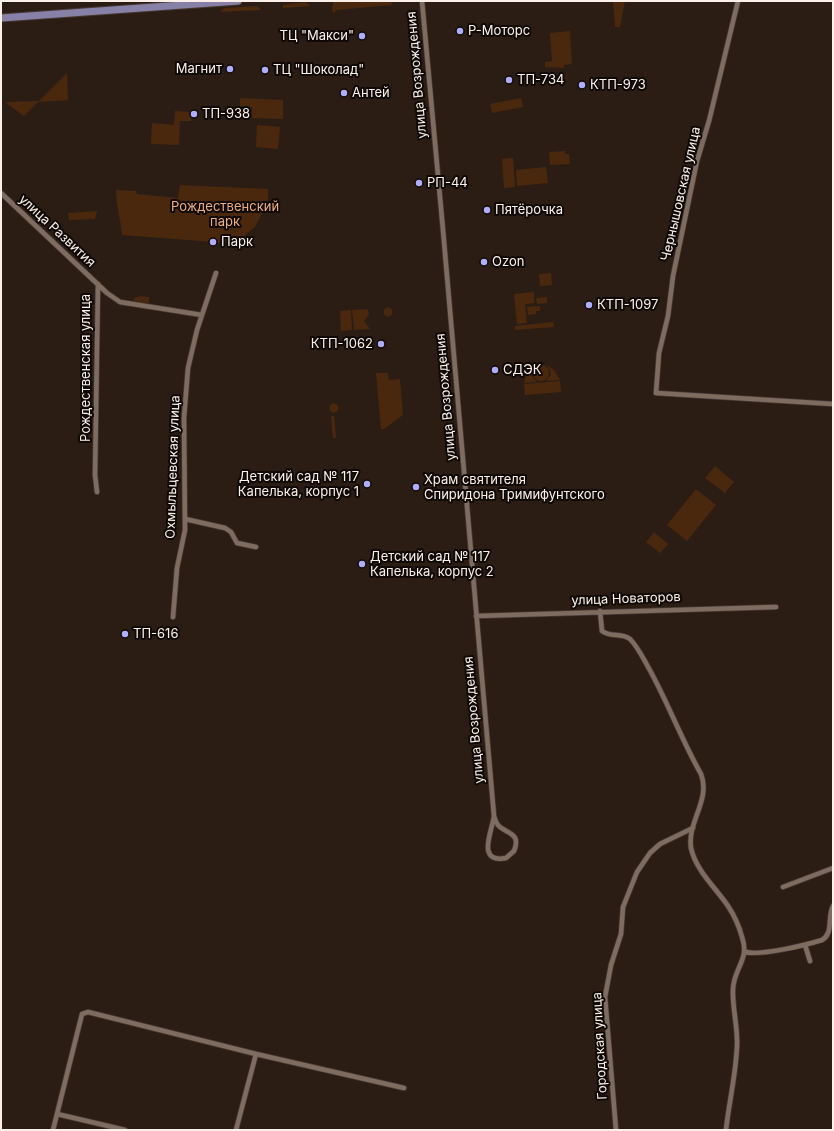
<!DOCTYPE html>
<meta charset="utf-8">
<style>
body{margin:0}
#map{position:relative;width:834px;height:1131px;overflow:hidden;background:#2c1d14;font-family:Inter,sans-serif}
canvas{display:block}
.frame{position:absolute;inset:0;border:2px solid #fbf1ea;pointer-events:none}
</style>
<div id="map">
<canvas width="834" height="1131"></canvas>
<div class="frame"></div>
</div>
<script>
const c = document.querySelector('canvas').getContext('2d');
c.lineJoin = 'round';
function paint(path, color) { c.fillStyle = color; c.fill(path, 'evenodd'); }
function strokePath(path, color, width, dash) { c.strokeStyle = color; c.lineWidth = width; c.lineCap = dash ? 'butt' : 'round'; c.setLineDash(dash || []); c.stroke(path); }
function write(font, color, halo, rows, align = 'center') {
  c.font = font + ' Inter,sans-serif'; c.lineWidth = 4; c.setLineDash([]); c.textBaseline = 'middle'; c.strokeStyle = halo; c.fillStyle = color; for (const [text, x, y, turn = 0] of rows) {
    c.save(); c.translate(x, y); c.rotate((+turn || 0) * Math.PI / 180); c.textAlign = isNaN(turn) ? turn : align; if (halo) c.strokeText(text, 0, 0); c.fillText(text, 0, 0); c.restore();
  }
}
const green = new Path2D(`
 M345,1H391L392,5L336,10L334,13L332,11L333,2Z
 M613,1H625L620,27H615Z
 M305,2L311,6L283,8V5Z
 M257,6L261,10L220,12L224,8Z
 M570,31L572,64L564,65V68L545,67V62L552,61L550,33Z
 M67,73L68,100L38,102L24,116L5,102L39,101Z
 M240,98L283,100V119L252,118V107L240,106Z
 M521,98L523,107L492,113L490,104Z
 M175,111L191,112V121H180L179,145L151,144L152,123L174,125Z
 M257,125L280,127L278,149L256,147Z
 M565,151V154H569L570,164L550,165L549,152Z
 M513,158L515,187L504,188L502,159Z
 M546,167L548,183L517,186L516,170Z
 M180,185L268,189V202L255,227L246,234L240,244L122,235C121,220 116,206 116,190L136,191L137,194L178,198Z
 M97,211L95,219L69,220L68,213Z
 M551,273L552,285L540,286L539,274Z
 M534,292V303L525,304L527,323L517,324L514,294Z
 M140,296L149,297V303L134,301V298Z
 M547,297V303L537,304L536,298Z
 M540,306V311H536V314L528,315L527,307Z
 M383.5 312a4.5 4.5 0 1 1 9 0a4.5 4.5 0 1 1-9 0Z
 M368,309L369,315L364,321L370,329L354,330L352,310Z
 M351,310L352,330L341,331L340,311Z
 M553,322L554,327L515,330V326Z
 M533 373a8 8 0 1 1 16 0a8 8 0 1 1-16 0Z
 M547,365L554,370L560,380L546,381L551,374Z
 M534,366L531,375L537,382L524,383L527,372Z
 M376,373H388L389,380L400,379L403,415L384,429H381Z
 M560,381L561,392L525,395L524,384Z
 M329.5 408a4.5 4.5 0 1 1 9 0a4.5 4.5 0 1 1-9 0Z
 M331,416H334L336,438H333Z
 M715,466L734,482L725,493L705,478Z
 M696,489L716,505L687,541L667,525Z
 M654,532L668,544L660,553L646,542Z`);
const minor = new Path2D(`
 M422,1L443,230L494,816C493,829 475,864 506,858L514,851C521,834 509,834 500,827C496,824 495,820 494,816
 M738,1L709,121L697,161L673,276L668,316L659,353L656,393L833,404
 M1,193L107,293L120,302L202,315
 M97,492L95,475L98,284
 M185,519L225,528L231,532L237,543L256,547
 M600,611L602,631C611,638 621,632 630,639C637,646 642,656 647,665C667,700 681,739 701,774C711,800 687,822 691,848C696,871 716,888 728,906C734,915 739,926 742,937C750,960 734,967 733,989C732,1007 738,1027 737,1046C736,1074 729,1102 726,1130
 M476,616L776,607
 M173,617L177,568L185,530L184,418L188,368L197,330L216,273
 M783,887L833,868
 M805,945L810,961
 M745,952C761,956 806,945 822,940C834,933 827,917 833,906
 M57,1114L82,1014L88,1012L256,1054L404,1088
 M53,1130L57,1114L125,1130
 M236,1130L256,1054
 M616,1130L605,997L611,965L621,934L623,907L637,872L650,853L660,844L693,828`);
const primary = new Path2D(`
 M1,18L238,1`);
const markers = [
 [460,31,4,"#aeaefb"],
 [362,36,4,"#aeaefb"],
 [230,69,4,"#aeaefb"],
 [265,70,4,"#aeaefb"],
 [509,80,4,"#aeaefb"],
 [582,85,4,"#aeaefb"],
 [344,93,4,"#aeaefb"],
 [194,114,4,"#aeaefb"],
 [419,183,4,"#aeaefb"],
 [487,210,4,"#aeaefb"],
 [213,242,4,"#aeaefb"],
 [484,262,4,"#aeaefb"],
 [589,305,4,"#aeaefb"],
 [381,344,4,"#aeaefb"],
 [495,370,4,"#aeaefb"],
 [367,484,4,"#aeaefb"],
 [416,487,4,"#aeaefb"],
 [362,564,4,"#aeaefb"],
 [125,634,4,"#aeaefb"]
];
const poiNames = [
 ["Р-Моторс",468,31],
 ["ТЦ \"Макси\"",354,36,"right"],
 ["Магнит",222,69,"right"],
 ["ТЦ \"Шоколад\"",273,70],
 ["ТП-734",517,80],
 ["КТП-973",590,85],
 ["Антей",352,93],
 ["ТП-938",202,114],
 ["РП-44",427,183],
 ["Пятёрочка",495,210],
 ["Парк",221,242],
 ["Ozon",492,262],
 ["КТП-1097",597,305],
 ["КТП-1062",373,344,"right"],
 ["СДЭК",503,370],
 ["Детский сад № 117",359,477,"right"],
 ["Капелька, корпус 1",359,492,"right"],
 ["Храм святителя",424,480],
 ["Спиридона Тримифунтского",424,495],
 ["Детский сад № 117",370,557],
 ["Капелька, корпус 2",370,572],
 ["ТП-616",133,634]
];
const streetNames = [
 ["улица Возрождения",417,75,-95],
 ["Чернышовская улица",681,194,-77],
 ["улица Развития",57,231,43],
 ["Рождественская улица",86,368,-90],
 ["улица Возрождения",446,397,-95],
 ["Охмыльцевская улица",173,467,-88],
 ["улица Новаторов",626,599,-2],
 ["улица Возрождения",474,720,-95],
 ["Городская улица",600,1046,-93]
];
const parkNames = [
 ["Рождественский",225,207],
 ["парк",225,222]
];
paint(green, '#49280e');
strokePath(minor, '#473a35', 6);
strokePath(primary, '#473a35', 9);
strokePath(minor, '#7e6c60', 4.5);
strokePath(primary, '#8881a7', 7);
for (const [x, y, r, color] of markers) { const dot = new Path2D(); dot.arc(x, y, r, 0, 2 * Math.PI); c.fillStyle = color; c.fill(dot); strokePath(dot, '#0f0906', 1.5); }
write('13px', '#fbf1ea', '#0f0906', poiNames, 'left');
write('13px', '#fbf1ea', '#0f0906', streetNames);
write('13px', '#f1ad7d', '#0f0906', parkNames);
</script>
